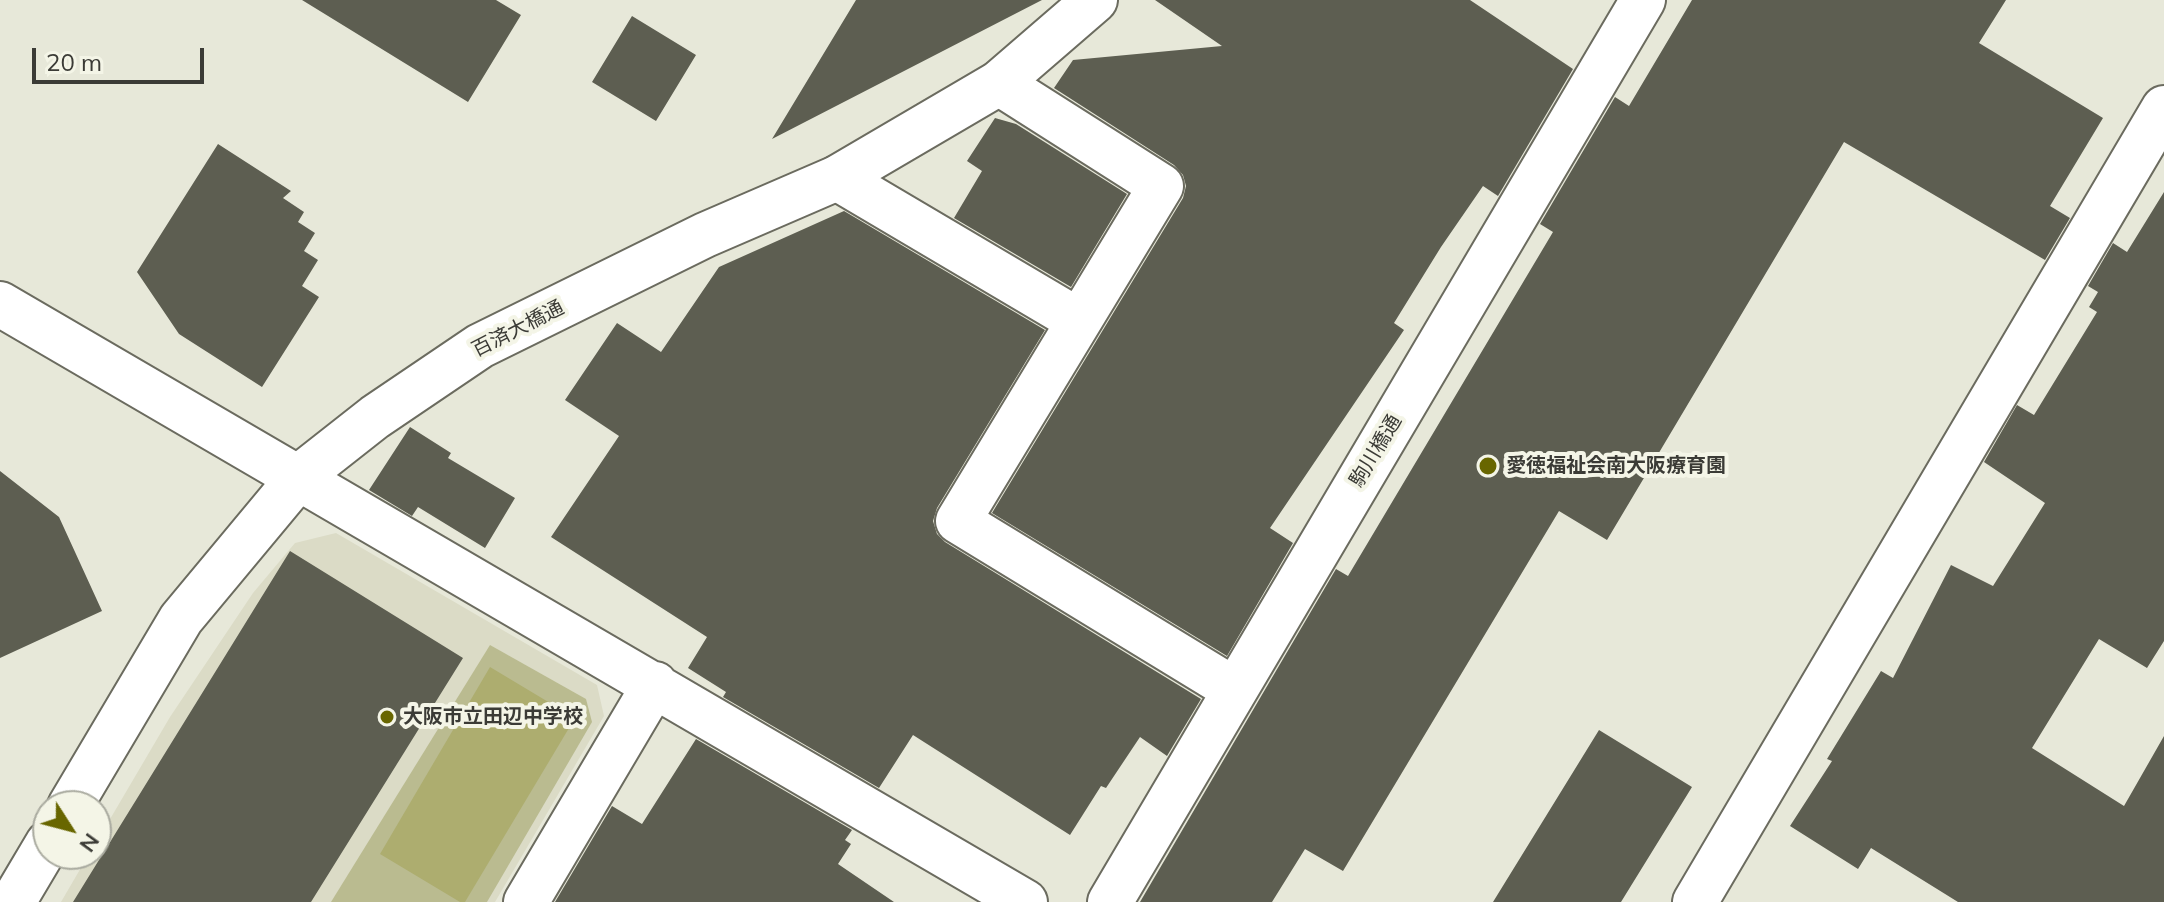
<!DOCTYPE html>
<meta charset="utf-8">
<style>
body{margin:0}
#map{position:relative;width:2164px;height:902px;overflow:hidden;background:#e7e8d9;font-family:Mulish,sans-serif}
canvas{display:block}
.north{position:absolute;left:32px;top:790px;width:80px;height:80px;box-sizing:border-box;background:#f4f5e7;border:2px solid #aaaba0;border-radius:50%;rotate:126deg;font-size:22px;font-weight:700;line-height:32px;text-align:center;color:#3b3b36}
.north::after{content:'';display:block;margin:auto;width:28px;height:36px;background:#686600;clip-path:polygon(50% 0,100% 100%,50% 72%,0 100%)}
.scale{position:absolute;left:32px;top:48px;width:172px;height:36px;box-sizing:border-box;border:4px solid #3b3b36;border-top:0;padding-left:10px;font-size:24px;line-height:28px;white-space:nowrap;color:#3b3b36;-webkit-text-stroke:6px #f4f5e7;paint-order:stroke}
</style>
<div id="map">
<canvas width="2164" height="902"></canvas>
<div class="north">N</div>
<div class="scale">20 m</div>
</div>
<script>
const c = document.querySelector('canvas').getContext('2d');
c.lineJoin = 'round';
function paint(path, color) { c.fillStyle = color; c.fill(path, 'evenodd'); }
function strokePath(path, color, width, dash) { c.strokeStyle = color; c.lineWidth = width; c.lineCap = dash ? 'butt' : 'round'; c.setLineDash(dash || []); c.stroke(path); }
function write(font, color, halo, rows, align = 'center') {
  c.font = font + ' Mulish,"Noto Sans JP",sans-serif'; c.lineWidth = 8; c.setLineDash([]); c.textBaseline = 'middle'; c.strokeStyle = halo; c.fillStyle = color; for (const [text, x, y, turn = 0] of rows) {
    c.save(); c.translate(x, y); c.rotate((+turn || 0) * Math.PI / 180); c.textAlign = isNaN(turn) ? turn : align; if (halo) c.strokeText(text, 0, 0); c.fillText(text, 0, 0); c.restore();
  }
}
const built = new Path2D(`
 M336,533L597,685L604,716L495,902H61L89,854H96V843L170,717L253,593L295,543Z`);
const green = new Path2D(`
 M490,645L586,699L592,722L487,902H331Z`);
const water = new Path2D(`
 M490,667L575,718L465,902H460L380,854Z`);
const building = new Path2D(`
 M302,0H496L521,15L468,102Z
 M856,0H1042L772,139Z
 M1155,0H1470L1573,69L1498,196L1483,186L1441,247L1394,323L1404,330L1270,528L1293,543L1227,656L992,513L1183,198L1186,186L1183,175L1174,165L1054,88L1073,60L1222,46Z
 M1692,0H2006L1979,43L2103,118L2050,206L2070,218L2045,260L1844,142L1607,540L1559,511L1343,871L1305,849L1272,902H1140L1336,569L1348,576L1553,232L1540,224L1615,97L1629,106Z
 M632,16L696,55L656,121L592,82Z
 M995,118L1016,124L1127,194L1071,287L954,218L982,171L967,161Z
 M218,144L291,191L283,198L304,212L298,222L315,233L304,251L318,260L302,286L319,297L262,387L179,334L137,272Z
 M2164,192V641L2147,668L2099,639L2032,748L2124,806L2164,736V902H1958L1871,848L1858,869L1790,826L1832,761L1827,759L1881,671L1893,678L1951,565L1993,586L2045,503L1984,462L2017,405L2034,415L2097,312L2089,307L2098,292L2088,286L2113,243L2127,252Z
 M844,211L1045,330L937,508L933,521L937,534L945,542L1201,699L1167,756L1140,737L1106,788L1101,786L1070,835L913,735L879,788L723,697L726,692L688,668L707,637L551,537L619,436L565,400L617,323L661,352L719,267Z
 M410,427L451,453L448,458L515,498L485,548L418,507L412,516L369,490Z
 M0,471L59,517L102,611L0,658Z
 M290,551L463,658L311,902H73Z
 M1599,730L1692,787L1621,902H1493Z
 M696,739L852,830L845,840L851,844L838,864L894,902H555L612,806L642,824Z`);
const minor = new Path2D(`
 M999,83L1161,186L958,521L1235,690
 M837,178L1079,321
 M0,304L1025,902
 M526,902L655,684
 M1110,902L1643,0
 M1695,902L2164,108`);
const tertiary = new Path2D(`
 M70,806L181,619L300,476L375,417L480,346L705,235L837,178L999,83L1095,0
 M13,902L48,843`);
const markers = [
 [1488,466,10,"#686600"],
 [387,717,8,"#686600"]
];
const streetNames = [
 ["百済大橋通",518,329,-27],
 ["駒川橋通",1376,451,-59]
];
const poiNames = [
 ["愛徳福祉会南大阪療育園",1506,466],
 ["大阪市立田辺中学校",403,717]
];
paint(built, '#dbdbc6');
paint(green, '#babb90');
paint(water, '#adad6f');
paint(building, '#5d5e51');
strokePath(minor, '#6b6b5f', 48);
strokePath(tertiary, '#6b6b5f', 48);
strokePath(minor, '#fff', 44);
strokePath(tertiary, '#fff', 44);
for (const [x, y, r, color] of markers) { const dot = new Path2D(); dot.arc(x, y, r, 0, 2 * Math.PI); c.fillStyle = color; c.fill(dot); strokePath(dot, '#f4f5e7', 3); }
write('20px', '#3b3b36', '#f4f5e7', streetNames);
write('bold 20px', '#3b3b36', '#f4f5e7', poiNames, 'left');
</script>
